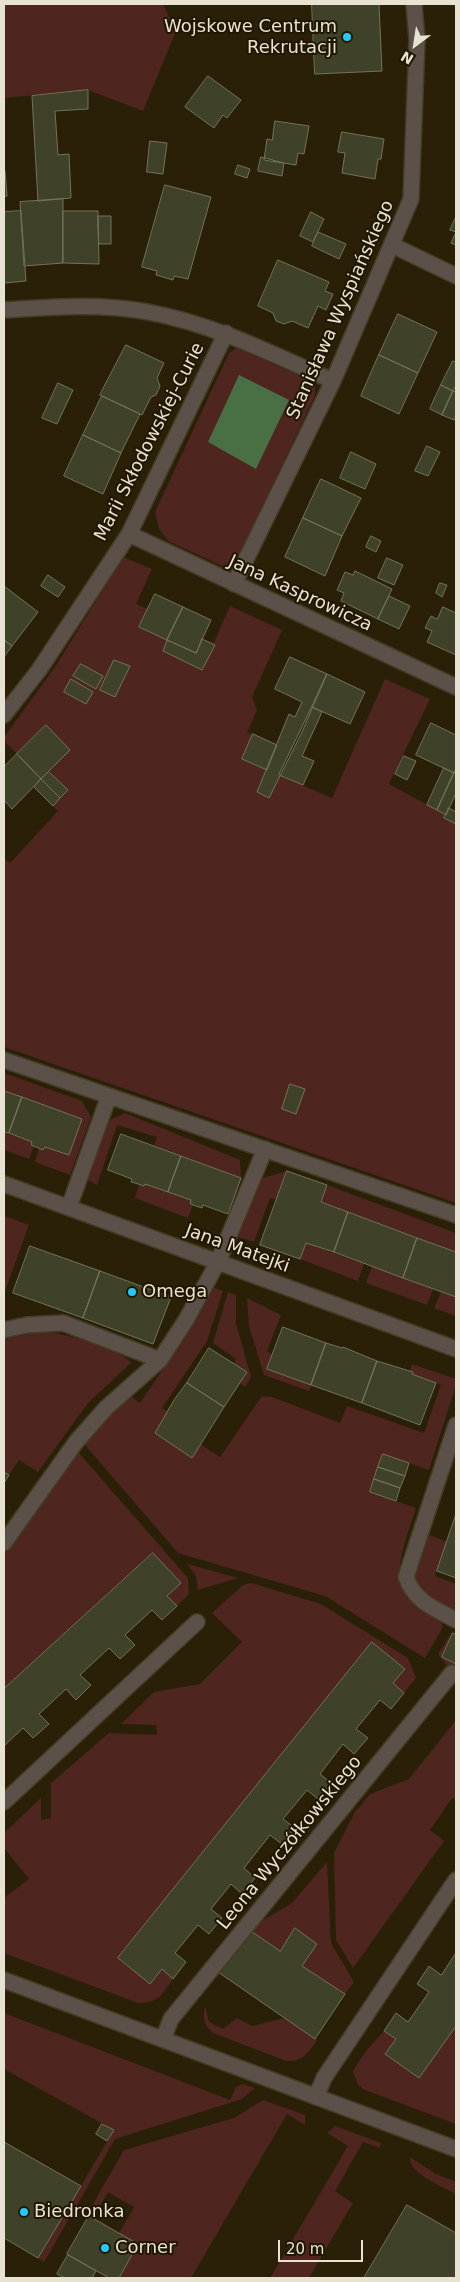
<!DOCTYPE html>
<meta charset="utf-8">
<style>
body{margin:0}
#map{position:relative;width:460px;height:2282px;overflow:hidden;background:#2a2007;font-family:"DejaVu Sans",sans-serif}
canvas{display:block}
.frame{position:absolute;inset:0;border:5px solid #e8e2d3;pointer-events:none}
.north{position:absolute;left:390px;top:20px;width:50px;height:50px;-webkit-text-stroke:4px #211701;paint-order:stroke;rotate:211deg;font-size:14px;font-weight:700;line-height:20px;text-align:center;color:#e8e2d3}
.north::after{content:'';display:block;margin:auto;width:18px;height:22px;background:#e8e2d3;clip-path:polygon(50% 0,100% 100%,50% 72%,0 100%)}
.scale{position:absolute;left:278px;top:2240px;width:85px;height:22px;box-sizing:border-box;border:2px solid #e8e2d3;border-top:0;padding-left:6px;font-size:15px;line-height:18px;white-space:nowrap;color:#e8e2d3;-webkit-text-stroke:4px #211701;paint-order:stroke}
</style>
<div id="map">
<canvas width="460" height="2282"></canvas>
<div class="frame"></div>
<div class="north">N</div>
<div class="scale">20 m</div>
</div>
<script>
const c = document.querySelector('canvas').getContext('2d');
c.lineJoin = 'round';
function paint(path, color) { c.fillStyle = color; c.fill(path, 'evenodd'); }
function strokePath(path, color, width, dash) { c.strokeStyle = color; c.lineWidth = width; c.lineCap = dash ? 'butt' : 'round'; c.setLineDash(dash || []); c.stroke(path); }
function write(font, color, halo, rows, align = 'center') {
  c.font = font + ' "DejaVu Sans",sans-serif'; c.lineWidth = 4; c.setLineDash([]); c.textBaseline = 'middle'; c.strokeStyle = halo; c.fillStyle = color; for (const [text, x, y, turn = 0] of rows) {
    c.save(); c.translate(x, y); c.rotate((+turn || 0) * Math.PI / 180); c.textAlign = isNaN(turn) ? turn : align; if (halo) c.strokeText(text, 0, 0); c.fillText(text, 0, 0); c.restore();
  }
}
const green = new Path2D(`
 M4,4H163L176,31L143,111L88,90L4,98Z
 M237,348L312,381L315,386V395L238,558L225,567L168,541L159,529L155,512L229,353Z
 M123,557L152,569L136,604L148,609L167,640L163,651L202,670L230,606L282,630L252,697L257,710L247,733L253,734L242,759L267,770L257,793L269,798L279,775L332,798L385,679L430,699L389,784L446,815L444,818L456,824V1203L4,1047V858L10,863L58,811L53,806L68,790L49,772L69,751L46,725L17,754L4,741V737L55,667Z
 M4,1073L82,1101L91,1117L70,1175L35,1162L39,1148L45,1147L69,1155L82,1120L4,1091Z
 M125,1113L240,1160L241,1178L154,1145L157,1137L117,1125L97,1185L84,1178L107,1121Z
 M4,1132L32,1142L31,1145L34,1146L29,1159L4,1150Z
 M287,1171L277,1200L270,1198L254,1242L238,1237L259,1179Z
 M145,1184L191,1200L190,1203L193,1205L188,1218L135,1198L139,1185L144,1186Z
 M327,1185L456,1233V1252L321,1202Z
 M4,1216L29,1225L4,1294Z
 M306,1243L364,1264L358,1281L300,1259Z
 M372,1266L433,1289L427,1305L366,1283Z
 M210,1286L223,1291L207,1341L162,1408L168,1412L155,1433L192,1457L200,1444L220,1457L262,1396L272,1397L340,1423L347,1406L424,1433L441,1385L412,1374L410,1372L412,1364L456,1379V1385L429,1470L383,1454L370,1492L416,1508C400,1560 381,1590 441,1621L443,1627L425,1658L325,1596L178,1553L85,1445L111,1410L129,1395L140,1403L174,1353Z
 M228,1292L236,1295V1323L251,1377L245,1387L240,1383L247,1372L234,1364L236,1359L213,1343Z
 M441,1292L456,1297V1316L434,1308Z
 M247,1298L281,1315L267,1351L311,1385L309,1391L264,1375L249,1326Z
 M44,1331C62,1333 122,1349 131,1363L88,1403L38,1472L19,1460L9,1475L4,1472V1339Z
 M79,1453L188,1578L189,1594L177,1606L167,1596L181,1583L152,1553L4,1689V1554Z
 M424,1533L448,1542L435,1576L456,1584V1615C441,1606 412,1592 412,1571C413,1560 421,1544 424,1533Z
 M187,1564L238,1578L198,1590L196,1576Z
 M251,1583L321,1604L408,1658L416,1678L404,1693L393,1683L404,1669L372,1643L118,1958L150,1984L162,1969L173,1979C162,1994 159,2003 138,2003L4,1953V1898L29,1879L4,1848V1833L41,1798V1820L51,1818V1783L109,1733L157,1735L156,1725L121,1724L154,1692L200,1684L242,1642L212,1613L243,1585Z
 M452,1632L442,1657L456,1664V1670L447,1666L438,1654Z
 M456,1720V1800L452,1798L430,1830L444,1841L353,1968L336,1940L334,1853L355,1812L370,1794L409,1779Z
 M327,1862L331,1943L354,1982L345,1994L302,1966L317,1944L295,1928L280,1951L248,1929L292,1903Z
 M205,2006L209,2022L223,2029L237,2018L252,2026L285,2018L317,2040C308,2053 303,2062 286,2061L213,2033C203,2024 203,2018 205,2006Z
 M4,2013L230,2100L236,2087L243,2084L255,2088L242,2099L115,2139L44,2262L38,2258L114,2130L4,2069Z
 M456,2026V2124L365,2090L358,2085L353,2071L366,2051L384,2031L396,2039L385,2054L419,2078Z
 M263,2100L305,2115V2125L287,2114L191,2278H119L138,2244L119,2233L134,2207L108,2192L99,2208L93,2204L124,2150L234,2118Z
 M335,2126L381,2143L380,2148L363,2142L335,2191L353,2203L309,2278H270L348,2146L327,2133Z
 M410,2157L436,2174L456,2182V2194C443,2187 408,2173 410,2157Z`);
const water = new Path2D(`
 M239,375L289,400L256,469L208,442Z`);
const building = new Path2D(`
 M312,4H379L382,71L315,74Z
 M208,76L241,100L227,118L223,115L214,128L185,107Z
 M88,90V109L55,111L58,155L69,154L71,198L38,201L32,96Z
 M275,121L309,126L304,154L298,153L296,165L264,160L267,139L272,140Z
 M342,132L384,139L381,159H378L375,179L342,173L345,153L338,152Z
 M150,141L167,143L163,174L147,172Z
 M261,157L284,163L282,176L258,171Z
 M238,165L250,169L247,178L235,174Z
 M5,171L7,196L4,197V172Z
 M165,185L211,197L188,279L174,276L173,280L156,275L157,271L142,267Z
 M63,199V263L24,266L20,202Z
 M21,211L26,281L4,283V212Z
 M63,211H98L99,264L63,263Z
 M311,212L324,219L313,242L300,236Z
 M98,216H111V244H99Z
 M456,217V245L451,243L456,232L450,230Z
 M318,232L346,244L339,259L312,246Z
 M278,260L329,282L325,291L333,294L326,310L318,306L308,328L292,321L284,324L276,321L273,313L258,306Z
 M398,314L437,332L418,373L379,355Z
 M126,345L164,363L157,378L160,386L156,395L151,397L142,415L100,395Z
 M379,355L418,373L399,414L361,396Z
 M453,361L456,362V385L453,391L441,385Z
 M58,383L73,390L57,424L42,418Z
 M441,385L453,391L442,415L430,409Z
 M453,391L456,392V416L454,420L442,415Z
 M102,396L140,414L121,453L83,435Z
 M83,435L121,453L103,494L64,476Z
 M427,446L440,452L428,476L415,471Z
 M351,452L376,464L365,489L340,478Z
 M321,479L361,498L342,536L303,518Z
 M303,518L342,536L325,576L285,557Z
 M371,536L381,541L376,552L366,547Z
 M387,558L403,565L394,585L378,578Z
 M355,571L392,589L378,619L341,601L344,593L337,590L345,572L353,575Z
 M48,575L65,587L58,597L41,586Z
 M440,583L447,585L442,597L436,593Z
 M4,586L38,612L12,646L4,640Z
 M155,594L183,607L167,640L139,627Z
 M389,596L410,606L399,629L378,619Z
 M183,607L211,620L196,653L167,640Z
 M443,607L456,613V655L427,642L432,631L425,628L431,616L437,619Z
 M202,639L215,645L202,670L163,651L167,640L196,653Z
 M4,640L12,646L4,657Z
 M290,657L327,674L302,732L269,798L257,792L289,714L295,717L302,702L275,689Z
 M114,660L130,666L115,697L100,690Z
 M81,664L103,676L96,689L73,676Z
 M327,674L365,692L350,724L312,707Z
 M71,679L93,692L86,704L64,692Z
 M312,707L322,712L302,756L314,761L303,785L279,775Z
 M431,723L456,735V768L454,773L416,755Z
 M46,725L70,750L41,779L17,754Z
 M253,734L277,745L267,770L242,759Z
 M17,754L41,779L12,809L4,800V767Z
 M404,756L416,761L407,780L395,774Z
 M444,768L454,773L437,810L427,805Z
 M49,772L68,790L60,798L41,779Z
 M454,773L456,774V793L446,815L437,810Z
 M41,779L60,798L53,806L34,787Z
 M449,808L456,812V824L444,818Z
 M290,1084L305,1089L296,1114L282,1109Z
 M4,1091L22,1097L9,1133L4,1132Z
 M22,1097L82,1119L69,1155L45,1147L43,1150L31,1145L32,1142L9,1133Z
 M121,1134L181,1156L168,1192L145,1184L144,1186L135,1183L131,1182L132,1179L108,1170Z
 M181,1156L241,1178L228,1214L203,1205L202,1208L193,1205L190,1203L191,1200L168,1192Z
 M287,1171L327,1185L321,1202L348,1212L334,1252L306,1243L300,1259L260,1245Z
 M348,1212L417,1238L403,1278L334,1252Z
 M417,1238L456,1252V1297L403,1278Z
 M30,1246L100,1271L83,1318L13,1293Z
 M100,1271L171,1297L153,1344L83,1318Z
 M283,1327L326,1343L311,1385L267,1369Z
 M326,1343L342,1348L343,1347L377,1361L362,1403L311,1385Z
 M209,1348L247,1372L224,1407L187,1383Z
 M377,1361L413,1372L412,1374L436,1383L420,1425L362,1403Z
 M187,1383L224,1407L192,1458L155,1433L174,1400Z
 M383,1454L409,1463L405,1476L378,1467Z
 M378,1467L405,1476L400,1488L374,1479Z
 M4,1472L9,1475L4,1483Z
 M374,1479L400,1488L396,1501L370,1492Z
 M456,1514V1578L437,1571Z
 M153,1553L181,1583L167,1596L177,1606L162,1620L152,1610L125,1635L135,1645L120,1659L109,1648L80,1675L91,1685L76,1700L66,1689L39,1714L49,1724L33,1738L23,1728L4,1746V1689Z
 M453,1633L456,1635V1664L442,1657Z
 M372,1642L405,1669L393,1683L404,1693L391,1709L380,1700L356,1729L368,1738L354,1754L343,1744L320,1774L331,1783L318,1799L307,1790L283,1819L295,1828L282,1844L270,1835L244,1868L255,1878L242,1894L231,1884L211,1909L222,1918L209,1934L198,1925L175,1953L186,1962L173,1979L162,1969L150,1984L118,1958Z
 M295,1928L317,1944L302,1966L345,1994L315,2039L218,1972L248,1929L280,1951Z
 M456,1953V2026L419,2078L385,2054L396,2039L384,2031L396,2013L408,2022L429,1992L417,1984L429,1966L441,1975Z
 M102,2124L114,2130L107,2141L96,2134Z
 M4,2142L81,2186L38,2258L4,2238Z
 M407,2205L456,2233V2278H364Z
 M89,2216L138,2244L119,2278H109L67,2254Z
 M68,2255L96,2271L92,2278H65L57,2274Z`);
const minor = new Path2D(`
 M392,245L456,276
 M4,310C51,307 101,303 148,312C213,324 273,354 333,381
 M129,534L456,687
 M234,584L333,381L411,199L417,40L414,4
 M4,715L39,670L129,534L226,333
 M4,1060L456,1215
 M4,1184L456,1349
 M69,1207L109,1096
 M4,1330L27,1325L63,1323L160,1360
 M456,1425L406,1577C414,1601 435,1609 456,1620
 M4,1543L76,1442L106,1408L160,1360L186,1320L218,1262L265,1149
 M4,1802L197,1622
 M4,1980L456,2149
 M163,2039L171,2019L452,1673
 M316,2097L324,2078L456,1880`);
const markers = [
 [347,37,5,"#21c9fd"],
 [132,1292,5,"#21c9fd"],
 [24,2212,5,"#21c9fd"],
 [105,2248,5,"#21c9fd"]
];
const poiNames = [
 ["Wojskowe Centrum",337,27,"right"],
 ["Rekrutacji",337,48,"right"],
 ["Omega",142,1292],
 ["Biedronka",34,2212],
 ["Corner",115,2248]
];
const streetNames = [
 ["Stanisława Wyspiańskiego",341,310,-66],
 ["Marii Skłodowskiej-Curie",150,442,-63],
 ["Jana Kasprowicza",300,594,25],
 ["Jana Matejki",237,1249,20],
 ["Leona Wyczółkowskiego",290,1843,-51]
];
paint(green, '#4e251f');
paint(water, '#496f45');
paint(building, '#3f4228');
strokePath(building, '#717459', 1);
strokePath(minor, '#453b24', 18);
strokePath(minor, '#5b5149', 15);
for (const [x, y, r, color] of markers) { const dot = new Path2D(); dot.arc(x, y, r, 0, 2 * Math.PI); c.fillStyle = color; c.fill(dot); strokePath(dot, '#211701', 2); }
write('18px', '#e8e2d3', '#211701', poiNames, 'left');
write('18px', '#e8e2d3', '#211701', streetNames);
</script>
